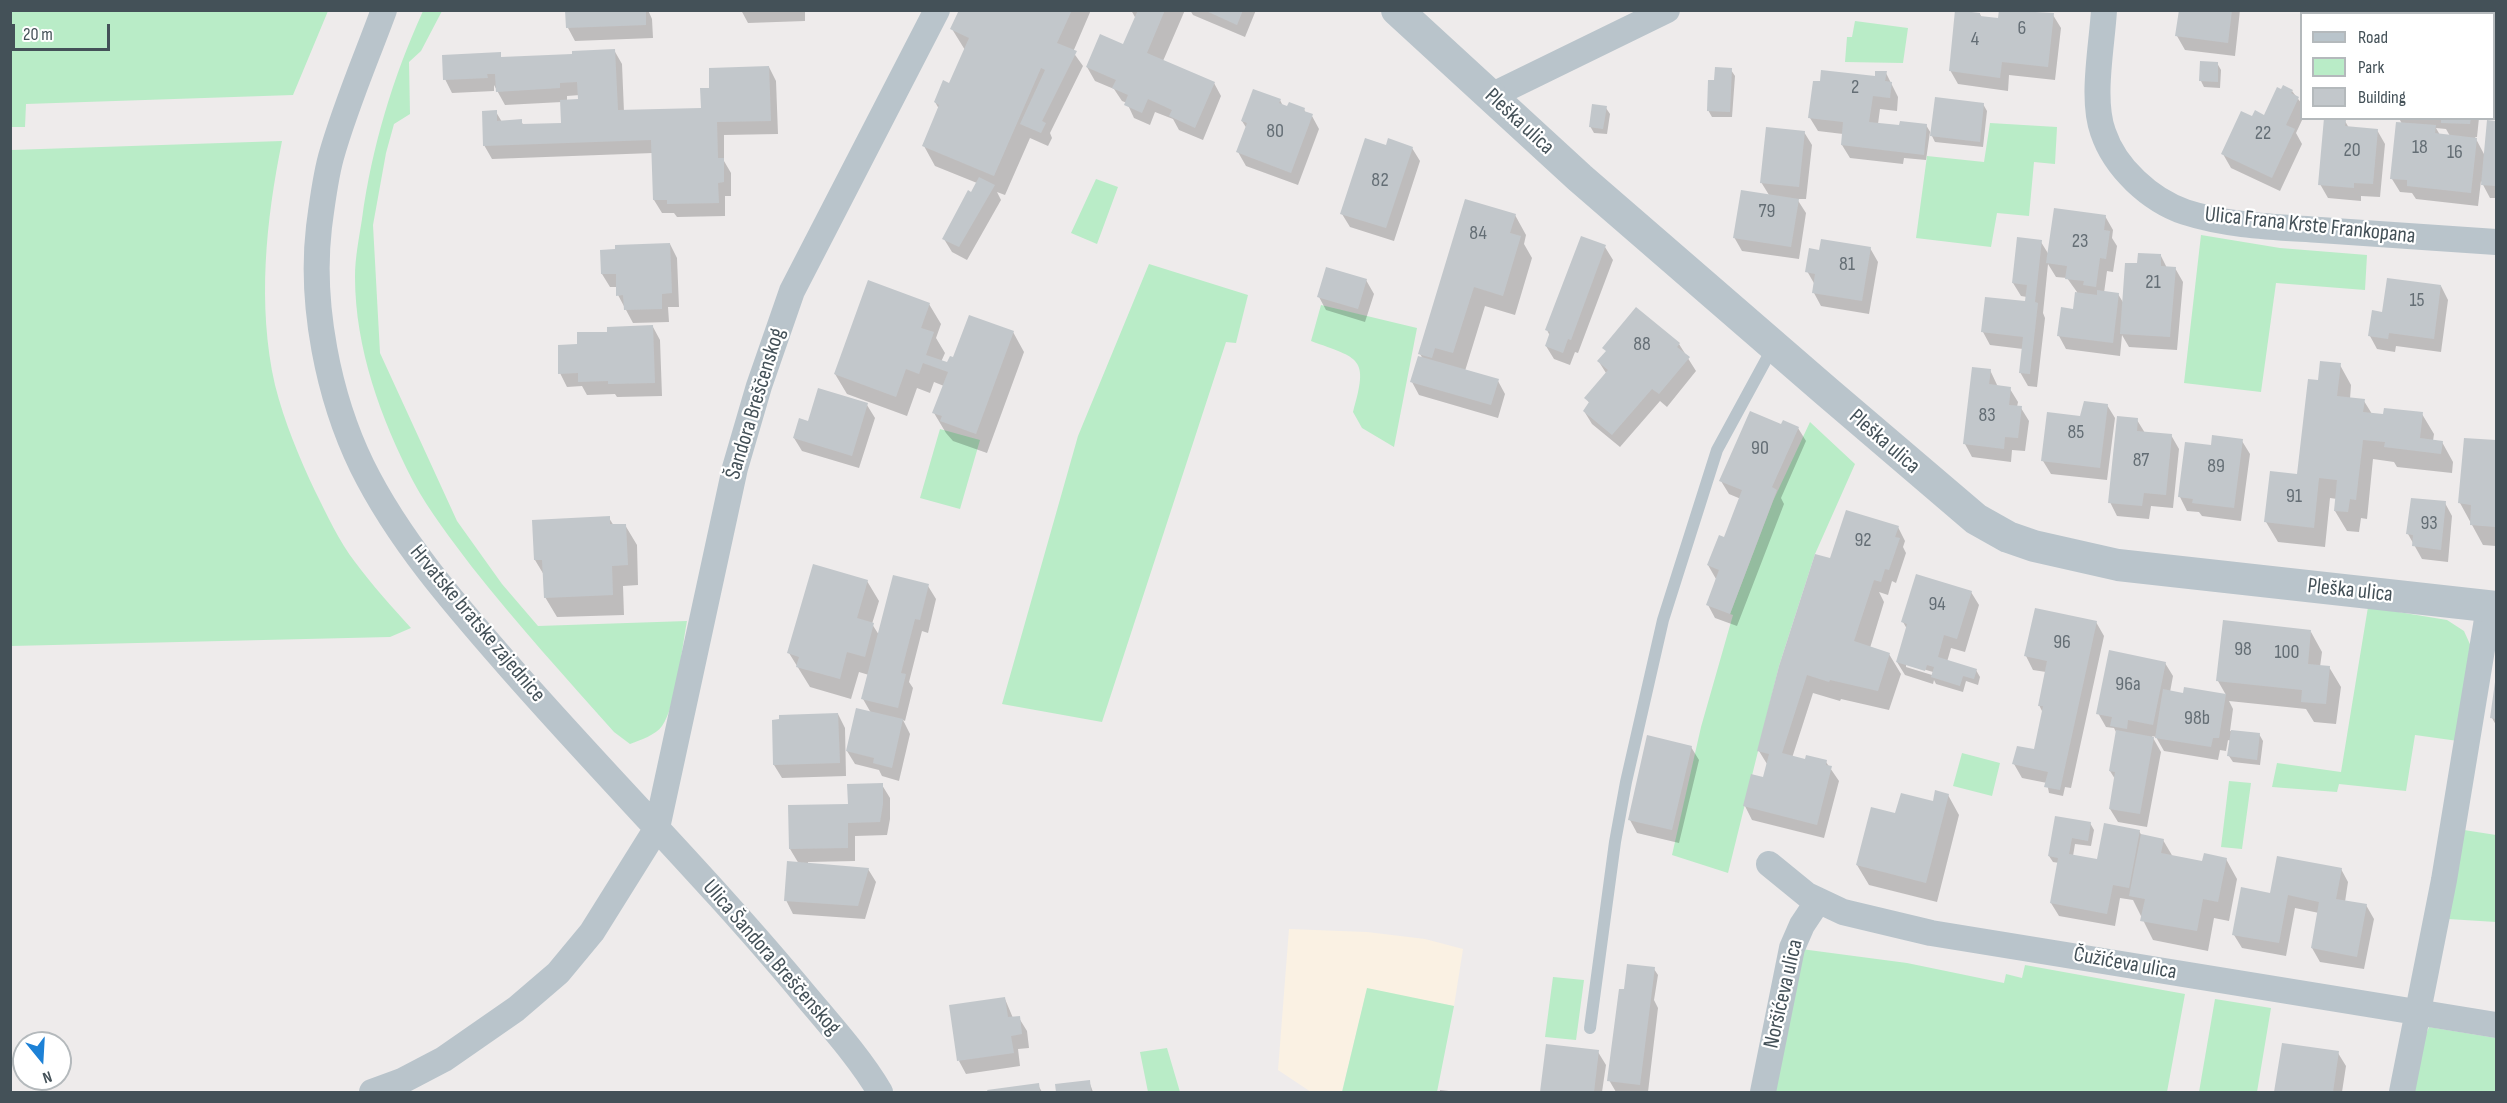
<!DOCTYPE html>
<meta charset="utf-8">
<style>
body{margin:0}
#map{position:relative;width:2507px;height:1103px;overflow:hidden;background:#eeebeb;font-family:"Sofia Sans Condensed",sans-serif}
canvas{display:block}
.frame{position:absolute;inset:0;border:12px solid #445158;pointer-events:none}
.legend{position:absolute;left:2300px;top:12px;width:195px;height:108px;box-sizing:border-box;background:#fff;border:2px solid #b4b9bc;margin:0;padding:8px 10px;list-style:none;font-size:18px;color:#445158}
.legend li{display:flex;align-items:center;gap:12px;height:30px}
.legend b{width:30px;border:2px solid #b4b9bc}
.north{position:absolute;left:12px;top:1031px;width:60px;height:60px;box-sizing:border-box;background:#fff;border:2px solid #b4b9bc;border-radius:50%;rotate:162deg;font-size:16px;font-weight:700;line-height:24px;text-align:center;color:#445158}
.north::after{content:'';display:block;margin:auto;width:21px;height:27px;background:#1d81d6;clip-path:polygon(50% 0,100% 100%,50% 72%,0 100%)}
.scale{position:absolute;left:12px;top:24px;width:98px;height:27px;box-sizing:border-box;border:3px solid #445158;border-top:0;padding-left:8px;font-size:18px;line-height:21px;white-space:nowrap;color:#445158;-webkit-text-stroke:4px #fff;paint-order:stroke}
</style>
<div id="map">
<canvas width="2507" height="1103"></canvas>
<div class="frame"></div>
<ul class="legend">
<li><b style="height:8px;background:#b9c4cb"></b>Road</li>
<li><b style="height:16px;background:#b9ecc7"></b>Park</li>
<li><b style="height:16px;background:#c2c7cb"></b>Building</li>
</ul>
<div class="north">N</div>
<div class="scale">20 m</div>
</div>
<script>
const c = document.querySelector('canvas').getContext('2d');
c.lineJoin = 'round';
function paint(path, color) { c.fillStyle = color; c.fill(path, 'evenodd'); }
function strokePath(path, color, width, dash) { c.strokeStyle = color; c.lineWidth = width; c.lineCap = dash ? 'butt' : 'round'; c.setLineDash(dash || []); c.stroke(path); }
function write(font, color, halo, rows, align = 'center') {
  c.font = font + ' "Sofia Sans Condensed",sans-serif'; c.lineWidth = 4.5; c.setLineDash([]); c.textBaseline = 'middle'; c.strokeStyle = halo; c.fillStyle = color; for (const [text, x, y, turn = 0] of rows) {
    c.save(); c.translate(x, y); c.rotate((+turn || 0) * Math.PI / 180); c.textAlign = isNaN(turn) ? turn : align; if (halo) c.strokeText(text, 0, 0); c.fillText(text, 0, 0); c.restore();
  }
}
const commercial = new Path2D(`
 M1289,929L1367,932L1425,939L1463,949L1454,1006L1367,989L1342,1092H1311L1278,1070Z`);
const green = new Path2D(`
 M10,11L11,10L328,11L293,95L26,104L25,127H11Z
 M423,11H442L421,51L409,62L410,114L394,124L386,153L373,225L380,353L457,521L502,584L538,626L687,621C682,647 676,707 662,726C656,735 640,740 630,744L614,732C566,678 517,624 472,567C451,539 429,511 413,481C381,419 355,348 355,277C355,258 359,238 362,219C372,146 393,77 423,11Z
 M1855,21L1908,28L1903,63L1845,62L1847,37H1852Z
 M1990,123L2057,127L2055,164L2034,162L2029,216L1997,213L1991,247L1916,238L1927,156L1984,162Z
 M282,141C266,220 257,305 275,385C284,421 299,457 315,491C327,515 339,541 355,562C372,585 392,607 411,628L390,637L11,646V150Z
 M1096,179L1118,187L1097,244L1071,233Z
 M2201,235L2280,248L2367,255L2365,290L2276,283L2261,392L2184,383Z
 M1149,264L1248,295L1236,343L1226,342L1102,722L1002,704L1078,436Z
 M1321,305L1417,328L1394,447L1362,428L1353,412C1369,357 1360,359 1311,341Z
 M1810,422L1855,464L1815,554L1779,666L1728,873L1672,855L1701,727L1733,615L1730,614L1773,501Z
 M940,429L980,440L960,509L920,498Z
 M2368,607L2447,620L2464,631L2473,651L2458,741L2415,735L2406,791L2339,784L2337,792L2272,787L2277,763L2341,772Z
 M1962,753L2000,763L1992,796L1953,786Z
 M2229,781L2251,783L2242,849L2221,847Z
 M2464,830L2496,835V922L2448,919Z
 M1801,949L1907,963L2004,983L2006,974L2022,978L2025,965L2185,994L2167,1092H1772Z
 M1553,977L1584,980L1576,1040L1545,1037Z
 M1367,988L1454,1006L1437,1092H1342Z
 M2215,999L2271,1008L2257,1092H2199Z
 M2429,1027L2496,1038V1092H2413L2424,1039Z
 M1167,1048L1180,1092H1148L1140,1052Z`);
const shadow = new Path2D(`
 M567,10H648L652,19L653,38L575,41L568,28Z
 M741,10H805V21L748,23Z
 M1047,10H1091L1073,52L1083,66L1050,133L1052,138L1048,146L1030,138L1005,195L997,192L1001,200L967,260L952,252L944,239L977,183L935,166L924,146L939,109L935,102L950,85L965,50L952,29Z
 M1131,10H1185L1163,61L1214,83L1221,96L1203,140L1179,130L1173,119L1155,112L1150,125L1134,118L1127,103L1122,101L1114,89L1095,81L1087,67L1124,46L1136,19Z
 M1190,10H1256L1245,37L1193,15Z
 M2000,10L2053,15L2061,28L2055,80L2009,75L2008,91L1958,84L1950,70L1980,14L1982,18L1999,20Z
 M2180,10H2240L2235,56L2185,50L2177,36Z
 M2315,10H2383L2382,14H2315Z
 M2424,10H2489V14H2424Z
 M2494,47L2496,48V97H2494Z
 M614,50L622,64L624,112L702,110L711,89L769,67L776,81L778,134L724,135V161L731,173V196H725V216L677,217L674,213H662L654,200L653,153L492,159L484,145L496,112L502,122L521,121L524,126L562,124V102L505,105L494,85V91L452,93L445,79L500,54L502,59L574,55ZM580,95V101H567V96Z
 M2217,63L2221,70L2220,88L2204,87L2201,81Z
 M1731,70L1735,76L1732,117H1712L1708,110L1715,81Z
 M1886,73L1898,97L1897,111L1880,109L1878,124L1901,127L1926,125L1932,135L1983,104L1987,111L1983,147L1935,142L1930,132L1926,160L1904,158L1903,164L1850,158L1842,145L1843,134L1818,131L1810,118Z
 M2292,91L2302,104L2303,118L2296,133L2302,144L2280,191L2231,168L2223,154L2253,118L2265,117Z
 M1280,100L1283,106L1304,109L1306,114L1312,116L1319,129L1298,185L1246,166L1238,152L1247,129L1242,121Z
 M1606,108L1610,114L1607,134L1594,133L1590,126Z
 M2399,118H2479L2477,137H2475L2485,156L2488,121L2496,122V198H2490L2481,181L2478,206L2416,199L2412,193L2400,192L2392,179L2402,124ZM2436,128L2446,129L2450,136L2440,135Z
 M2345,121L2349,128L2377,130L2385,144L2380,197L2361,196V201L2328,198L2320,184Z
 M1804,132L1812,145L1806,199H1797L1806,213L1799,259L1742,251L1734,237L1769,195L1761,182Z
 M1387,147L1412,148L1420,161L1394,241L1350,227L1342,214Z
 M1515,215L1526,235L1524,244L1532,258L1515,315L1485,306L1465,371L1498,381L1505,394L1498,418L1419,395L1412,382L1423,359L1420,354Z
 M2105,216L2113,230L2112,238L2117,246L2113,272L2107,271L2104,293L2118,294L2124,304L2139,265L2161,256L2167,268H2175L2183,282L2177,350L2129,347L2122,335L2120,356L2066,349L2059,336L2074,311L2077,292L2067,278L2056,277L2048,264L2043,313L2045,318L2037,387L2028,386L2020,372L2023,349L1990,345L1983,332L2026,303L2027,297L2021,296L2013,283L2041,242L2049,255Z
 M670,244L677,258L679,307H668L669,322L633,323L618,295L617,287H610L602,274Z
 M1605,247L1613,260L1578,353L1575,352L1570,365L1554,359L1546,346L1550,336L1547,330Z
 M1870,248L1878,262L1869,314L1821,306L1814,293L1815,285L1807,271L1820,252Z
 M1366,280L1374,294L1365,322L1326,310L1319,297Z
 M2441,286L2448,300L2441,352L2396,346L2395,352L2377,349L2370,336L2384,314Z
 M929,304L941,324L936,338L945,353L941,362L948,364L954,359L1013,332L1024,352L987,453L953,441L946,433L934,413L944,386L934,382L930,393L917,388L907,416L847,394L835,374Z
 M653,327L660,340L662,396L617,397L615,394L587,395L582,386L567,387L560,373L579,346L609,333Z
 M1679,344L1696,371L1667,407L1660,401L1620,447L1592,424L1584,411L1590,404L1586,398L1606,373L1599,362Z
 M2340,365L2351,385L2350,399L2364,401L2372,414H2422L2434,434L2433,441L2442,442L2453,462L2452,473L2397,467L2394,462L2373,459L2367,519L2361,518L2359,532L2347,531L2335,511L2337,499L2330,498L2325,547L2278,542L2266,522L2298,476L2319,382Z
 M1990,370L1998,387L2010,389L2018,402L2017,407L2021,408L2029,421L2025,451L2012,450L2011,462L1972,457L1965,444Z
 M867,405L875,418L859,468L802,451L794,438L809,423Z
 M2107,405L2115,418L2107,480L2051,474L2043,461L2081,418Z
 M2137,420L2145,433L2171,435L2179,449L2173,508L2151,506L2149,519L2117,516L2110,502Z
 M1781,426L1798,428L1806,441L1781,498L1784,504L1737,626L1715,618L1708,605L1716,579L1708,565L1725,539L1741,499L1729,494L1721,481Z
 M2465,439L2496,442V546L2483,545L2460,503Z
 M2242,441L2250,454L2241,521L2202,516L2199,512L2187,511L2180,497L2212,446Z
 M2445,503L2452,516L2448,562L2422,559L2408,534Z
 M609,518L614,526L625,525L637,545L638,585L623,586L624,615L557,617L545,597L544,575L535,560Z
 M1898,527L1905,541L1903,547L1906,553L1896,583L1892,581L1888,595L1879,592L1884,602L1870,648L1889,654L1901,674L1889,710L1841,699L1840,701L1813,693L1792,758L1826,762L1839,781L1824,838L1752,820L1745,806L1764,779L1767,764L1759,751L1829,559Z
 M867,581L879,601L872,624L879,635L928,586L936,599L928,633L922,631L909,682L913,688L905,721L903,720L910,734L899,781L882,776L879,770L855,764L847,751L871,713L863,699L869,675L859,672L851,699L810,687L789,653Z
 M1971,592L1979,605L1965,652L1951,648L1947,662L1976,670L1980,677L1978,685L1966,681L1963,692L1936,684L1934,680L1933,684L1905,675L1897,662L1907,629L1903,622ZM1906,664L1933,672L1932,675L1906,667Z
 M2096,622L2104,636L2071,788L2065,787L2063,796L2049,793L2047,783L2022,778L2014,764L2035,751L2043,713L2039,705L2046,672L2033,670L2026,656Z
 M2311,632L2322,652L2320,667H2329L2341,687L2336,724L2314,722L2306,709L2229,701L2233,709L2230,731L2259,734L2263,741L2260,765L2233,762L2229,756L2231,741L2228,740L2226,751L2220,750L2218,760L2164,751L2156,737L2152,736L2161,752L2147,827L2118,822L2110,809L2115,779L2110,771L2117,734L2114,728L2106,727L2098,713L2165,663L2173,676L2170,692L2185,695L2186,689L2226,695L2218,681Z
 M2496,683V725L2492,718Z
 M838,714L845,728L846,776L782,778L774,765L773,721Z
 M1691,747L1699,760L1679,843L1637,833L1630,820Z
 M882,785L890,798V819L887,835L855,836V861L808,862V864L868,869L876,882L865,919L793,914L786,900L799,864L790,849L849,805Z
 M1948,795L1959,815L1937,902L1869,885L1857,865L1896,815L1934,803Z
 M2090,823L2094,830L2091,846L2075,844L2073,856L2098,860L2139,831L2142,836L2163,840L2173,857L2203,863L2226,859L2237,879L2229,921L2214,918L2208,951L2153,940L2133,900L2120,898L2115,926L2059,916L2051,903L2059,863L2053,862L2049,856Z
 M2341,869L2348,882L2345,902L2366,905L2374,919L2364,969L2320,962L2312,948L2319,913L2295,908L2286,956L2242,948L2234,935L2271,894Z
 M1654,969L1658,975L1654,1000L1658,1008L1648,1092H1616L1609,1080L1627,991Z
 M1005,999L1013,1018H1019L1027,1031L1029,1048L1018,1049L1020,1066L966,1074L959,1061Z
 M2283,1044L2338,1053L2346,1066L2342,1092H2276Z
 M1547,1046L1598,1052L1606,1065L1602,1092H1542Z
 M1089,1081L1093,1092H1058L1057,1085Z
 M1038,1085L1042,1092H989V1091Z
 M1440,1090L1458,1092H1440Z`);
const building = new Path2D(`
 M565,10H646V25L566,28Z
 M959,10H1072L1057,43L1077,51L1042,121L1046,123L1041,133L1020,124L1045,70L1041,68L994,176L922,146L939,105L934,102L943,80L949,83L969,38L950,29Z
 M1138,10H1165L1147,53L1215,82L1195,128L1169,116L1172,110L1148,99L1142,113L1124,105L1128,95L1112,88L1116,80L1086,67L1100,34L1123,44Z
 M1204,10H1243L1237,25Z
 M1955,10L1980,13V16L1998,18L1999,10L2054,13L2048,67L2002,62L2000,78L1949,71Z
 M2179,10H2232L2228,43L2175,36Z
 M2314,10H2374V14H2314Z
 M2422,10H2481V14H2422Z
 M2494,46H2496L2495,80H2494Z
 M615,49L618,110L701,108L700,88H709V68L769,66L771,121L717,122L718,158H724V182L718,183L719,203L667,204V200H653L651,140L483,146L482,111L497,110V121L522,119V124L561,123L560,100L578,99L577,82L560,83V88L496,92L495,74H487L488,78L443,80L442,55L501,52V57L572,54V51Z
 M2200,61L2218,62V82L2199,81Z
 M1715,67L1732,68L1730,112L1707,111L1708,80H1714Z
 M1821,70L1875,76V71H1887L1885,81L1892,82L1890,98L1873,96L1869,122L1899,125L1900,121L1927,124L1924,155L1841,145L1843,122L1808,118L1813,81H1820Z
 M2283,85L2293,90L2291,93L2299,97L2286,125L2295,129L2272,178L2221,154L2241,111L2252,116L2255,110L2264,115L2277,87L2281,89Z
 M1253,89L1281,99L1279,103L1287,106L1289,102L1305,108L1304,111L1313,114L1291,173L1236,152L1247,123L1241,121Z
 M1935,97L1984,103L1980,142L1930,136Z
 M1592,104L1607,106L1603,129L1589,127Z
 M2324,118L2346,120L2345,126L2378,129L2373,184L2354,183V188L2318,185Z
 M2441,118H2471L2470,124L2441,123Z
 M2487,120L2496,121V186L2481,185Z
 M2396,122L2436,125L2435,133L2477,138L2471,193L2407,186V180L2390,179Z
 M1766,127L1805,131L1799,187L1760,183Z
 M1365,138L1386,145L1388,138L1413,147L1386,228L1340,214Z
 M979,177L995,185L959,247L942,239L968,190L971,192Z
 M1741,190L1799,199L1791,247L1733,238Z
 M1465,199L1516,214L1510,233L1521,236L1503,296L1474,287L1453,353L1435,348L1432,358L1418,354Z
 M2054,208L2106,215L2104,230L2110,231L2106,259L2100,258L2096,287L2083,285L2084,281L2065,279L2067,266L2046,263Z
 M1581,236L1606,245L1571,340L1568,339L1563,353L1545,346L1550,332L1545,330Z
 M2017,237L2042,240L2035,302L2038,303L2030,374L2019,373L2023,337L1981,332L1985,297L2025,301L2027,285L2012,283Z
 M1821,239L1871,247L1862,301L1812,293L1815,274L1805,272L1809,248L1819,250Z
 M670,243L672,293L662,294V309L624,310L623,295L616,296V274H601L600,250L615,249V245Z
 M2138,253L2161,254V266L2176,267L2170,337L2120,334L2125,263H2137Z
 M1326,267L1367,279L1358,309L1317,297Z
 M2387,278L2441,285L2434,339L2389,333L2388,339L2368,336L2372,310L2382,312Z
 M868,280L930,303L921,328L934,332L926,355L947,362L950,356L953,357L969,315L1014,331L976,434L940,421L942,416L932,413L948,372L923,363L919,374L906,369L896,397L834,374Z
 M2097,290L2119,293L2113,343L2057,336L2061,307L2073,309L2075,292L2097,295Z
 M1636,307L1680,343L1677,347L1690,357L1659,394L1652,389L1612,435L1583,411L1589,402L1584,398L1608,370L1597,361L1606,351L1602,348Z
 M653,325L655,383L608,384V381L578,382V373L558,374V345L577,344V332H607V327Z
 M1418,356L1499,379L1491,405L1410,382Z
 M2320,361L2341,363L2337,396L2365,399L2363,412L2383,414L2384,408L2423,412L2420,438L2443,441L2441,454L2384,447L2385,442L2363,440L2356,500L2350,499L2348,512L2334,511L2337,480L2319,478L2314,528L2264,522L2270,471L2297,474L2308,379L2318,380Z
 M1972,367L1991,369L1989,384L2011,387L2009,405L2022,406L2018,438L2005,437L2004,449L1963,444Z
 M818,388L868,403L852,456L793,438L799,418L808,421Z
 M2084,401L2108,404L2100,468L2041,461L2047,412L2080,416Z
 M1750,411L1781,424L1783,420L1799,427L1772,487L1777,490L1730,614L1706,605L1719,570L1707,565L1719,535L1724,537L1742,490L1719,481Z
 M2117,416L2138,418L2137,431L2172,434L2166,495L2144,493L2142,506L2108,503Z
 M2212,435L2243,439L2234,508L2192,503L2193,499L2178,497L2185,442L2211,445Z
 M2464,438L2496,440V527L2470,525L2471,505L2458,503Z
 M2411,498L2446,501L2441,550L2412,546L2413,535L2406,534Z
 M1846,510L1899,526L1895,537L1900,538L1889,570L1885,569L1881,582L1874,580L1854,641L1890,653L1878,691L1830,680L1829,682L1807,675L1782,753L1805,759L1806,755L1827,760L1826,765L1832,766L1817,825L1743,806L1751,774L1763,777L1769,754L1757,751L1779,666L1815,554L1830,558Z
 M610,516V524H626L628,565L612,566L613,595L544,598L542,560H534L532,520Z
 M813,564L868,580L857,618L874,623L865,657L847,652L840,679L796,667L799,657L787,653Z
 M1916,574L1972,591L1957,639L1944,635L1938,657L1977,669L1974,679L1963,676L1960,686L1931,677L1934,667L1927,665L1925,671L1896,662L1907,624L1901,622Z
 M893,575L929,584L920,620L915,619L901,673L906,674L898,708L861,699Z
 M2035,608L2097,621L2060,790L2044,787L2048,772L2012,764L2017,746L2034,749L2043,706H2038L2047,661L2024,656Z
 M2223,620L2311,630L2308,664L2330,666L2326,704L2301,702L2302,690L2216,681Z
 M2109,650L2166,662L2153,725L2128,720L2127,729L2110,726L2112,717L2096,714Z
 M2495,682L2496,683V719L2490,718Z
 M2184,687L2226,694L2219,738H2213L2211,747L2155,738L2163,689L2183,693Z
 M856,708L903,719L892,768L873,763L874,758L846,751Z
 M838,713L840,763L773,765L772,720L779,719V715Z
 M2116,730L2154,737L2140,814L2109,809L2115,772L2109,771Z
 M2231,730L2260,733L2257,760L2227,756Z
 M1647,735L1692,746L1672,830L1628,820Z
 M883,783V804L880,822L848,823V848L789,849L788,805L848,804L847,784Z
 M1935,790L1949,794L1926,883L1856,865L1871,807L1895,813L1901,793L1933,801Z
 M2055,816L2091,822L2088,841L2072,838L2069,854L2097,859L2104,823L2140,830L2129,888L2113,885L2107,914L2050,903L2058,858L2048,856Z
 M2141,834L2164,839L2161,853L2202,861L2204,853L2227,858L2218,902L2203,899L2197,931L2140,921L2145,899L2129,896Z
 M2277,856L2342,868L2336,899L2367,904L2357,957L2311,948L2319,902L2288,895L2279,943L2232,935L2241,887L2270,893Z
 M787,861L869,868L858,906L784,901Z
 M1627,964L1655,967L1640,1085L1607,1081L1619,989H1624Z
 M1005,997L1008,1017L1020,1016L1022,1034L1011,1036L1014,1053L957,1061L949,1005Z
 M2282,1043L2339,1051L2333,1092H2274Z
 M1546,1044L1599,1050L1594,1092H1540Z
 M1090,1080L1091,1092H1056L1055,1084Z
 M1039,1083L1040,1092H988L987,1090Z`);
const service = new Path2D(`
 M1590,1028L1615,842L1626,782L1663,620L1717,450L1773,347`);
const minor = new Path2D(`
 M384,10C366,59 345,107 331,157C325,179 322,204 319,227C310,304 328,396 362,466C400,543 459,609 515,673C611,782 713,884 805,995C831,1026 860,1058 880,1092
 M2104,10C2102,46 2091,99 2103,132C2115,168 2150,200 2185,212C2228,226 2276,227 2320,230C2379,234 2438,238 2496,242
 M1491,96L1667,10
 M1769,864L1807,895L1843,912L1931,933L2496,1025
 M372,1092L402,1081L444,1059L516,1009L558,973L592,932L657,828L735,468L759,386L792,291L937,10
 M1763,1092L1792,948L1802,925L1818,901
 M2402,1092L2444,880L2489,607`);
const tertiary = new Path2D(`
 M1397,10L1580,178L1826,391L1976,519L2008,537L2034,546L2118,565L2496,607`);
const numberNames = [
 ["6",2022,29],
 ["4",1975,40],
 ["2",1855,88],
 ["80",1275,132],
 ["22",2263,134],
 ["18",2420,148],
 ["20",2352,151],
 ["16",2455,153],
 ["82",1380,181],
 ["79",1767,212],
 ["84",1478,234],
 ["23",2080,242],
 ["81",1847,265],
 ["21",2153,283],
 ["15",2417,301],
 ["88",1642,345],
 ["83",1987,416],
 ["85",2076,433],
 ["90",1760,449],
 ["87",2141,461],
 ["89",2216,467],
 ["91",2294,497],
 ["93",2429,524],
 ["92",1863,541],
 ["94",1937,605],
 ["96",2062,643],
 ["98",2243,650],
 ["100",2287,653],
 ["96a",2128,685],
 ["98b",2197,719]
];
const streetNames = [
 ["Pleška ulica",1519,122,43],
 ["Ulica Frana Krste Frankopana",2310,226,6],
 ["Šandora Breščenskog",756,404,-73],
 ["Pleška ulica",1884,442,41],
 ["Pleška ulica",2350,591,6],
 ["Hrvatske bratske zajednice",477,624,50],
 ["Ulica Šandora Breščenskog",771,958,49],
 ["Čužićeva ulica",2125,964,10],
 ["Noršićeva ulica",1784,994,-77]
];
paint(commercial, '#faf1e3');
paint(green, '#b9ecc7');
paint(shadow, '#0003');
paint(building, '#c2c7cb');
strokePath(service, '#b9c4cb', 12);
strokePath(minor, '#b9c4cb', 26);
strokePath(tertiary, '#b9c4cb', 32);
write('20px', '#646e75', null, numberNames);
write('22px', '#445158', '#fff', streetNames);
</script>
